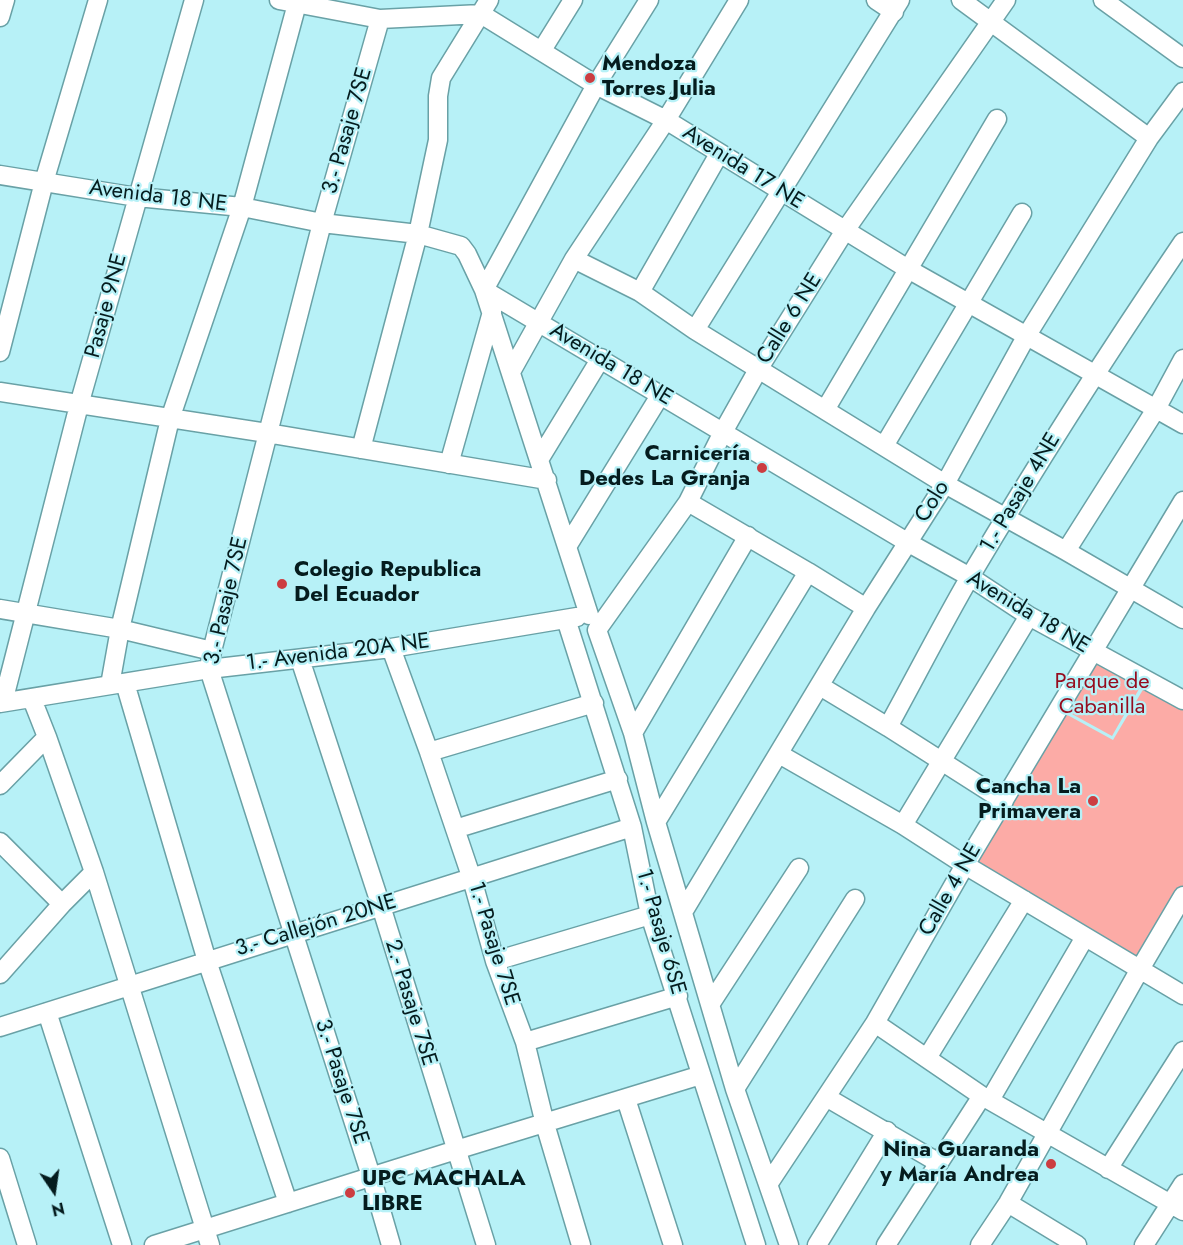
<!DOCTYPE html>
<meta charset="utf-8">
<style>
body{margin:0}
#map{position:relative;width:1183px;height:1245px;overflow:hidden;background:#b7f1f7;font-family:Jost,sans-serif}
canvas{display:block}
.north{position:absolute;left:24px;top:1161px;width:60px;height:60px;-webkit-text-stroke:4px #b7f1f7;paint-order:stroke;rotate:167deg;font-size:16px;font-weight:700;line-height:24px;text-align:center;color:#051c1e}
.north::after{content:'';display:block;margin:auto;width:21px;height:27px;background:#051c1e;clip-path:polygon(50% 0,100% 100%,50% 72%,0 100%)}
</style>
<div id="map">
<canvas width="1183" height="1245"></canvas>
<div class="north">N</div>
</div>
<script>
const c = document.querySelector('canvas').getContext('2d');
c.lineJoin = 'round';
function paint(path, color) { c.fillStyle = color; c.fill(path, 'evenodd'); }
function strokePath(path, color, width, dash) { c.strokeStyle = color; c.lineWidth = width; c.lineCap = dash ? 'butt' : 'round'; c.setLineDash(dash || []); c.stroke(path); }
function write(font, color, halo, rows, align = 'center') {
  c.font = font + ' Jost,sans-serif'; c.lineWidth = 4.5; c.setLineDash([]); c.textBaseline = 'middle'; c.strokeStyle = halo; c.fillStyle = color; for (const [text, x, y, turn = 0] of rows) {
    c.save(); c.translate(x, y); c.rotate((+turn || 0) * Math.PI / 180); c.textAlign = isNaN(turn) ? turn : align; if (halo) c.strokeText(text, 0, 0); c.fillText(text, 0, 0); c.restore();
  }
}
const green = new Path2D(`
 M1094,656L1143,682L1112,736L1061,708Z
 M1144,688L1183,708V890L1139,965L963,863L1062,712L1113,740Z`);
const minor = new Path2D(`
 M279,0L380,19L481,14L596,85L666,120L908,269L1183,424
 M876,0L894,12
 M961,0L1149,138
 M1103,0L1183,58
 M0,17L5,0
 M380,19L322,223L212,651L209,669L371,1176L391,1245
 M542,50L573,0
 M0,175L137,197L242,207L322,223L418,234L461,246L467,254L484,290L589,615
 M574,259L640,292L695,330L945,484L1066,551L1183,619
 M484,290L907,542L970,577L1029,616L1183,700
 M484,290L596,85L649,0
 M640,292L719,154
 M695,330L900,0
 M0,352L44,182L98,0
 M512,370L574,259L666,120L739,0
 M0,392L267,433L547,480
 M825,410L997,119
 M884,446L1022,213
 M361,449L418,234L438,140V96L441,78L489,0
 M540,458L601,358
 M449,464L492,312
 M688,502L808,572L866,608
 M568,545L661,394
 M1066,551L1156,409L1183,359
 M0,609L120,629L212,651
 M566,619L632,827L650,915L756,1245
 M391,648L429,752L472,879L495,961L525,1042L545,1124L581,1245
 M300,659L381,906L486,1245
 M125,683L207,961L288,1203
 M110,685L120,629L170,419L242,207L298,0
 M820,686L888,727
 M3,702L79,405L194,0
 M0,703L209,669L391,648L577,617
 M633,733L748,536
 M47,737L94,872L210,1245
 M429,752L594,703
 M779,754L903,825L965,865L1183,995
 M0,785L47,737L32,699
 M1004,801L888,727C916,676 942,625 971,575C1038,462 1109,351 1183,242
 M656,822L808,572
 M903,825L1029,616
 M455,829L618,779
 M0,842L62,904
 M683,912L866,608L945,484L1027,335L1149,138L1183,92
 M495,961L650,915
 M0,974L62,904L94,872
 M711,1003L799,868
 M47,1012L122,1245
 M875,1023L982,1096L1183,1211
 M0,1027L632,827
 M525,1042L678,996
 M927,1058L1024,900
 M735,1089L855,899
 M826,1097L939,1163
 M626,1099L673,1245
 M990,1100L1085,937
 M0,1158L27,1245
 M1108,1169L1183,1051
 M769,1183L875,1023L965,865L1183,501
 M1008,1203L1077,1245
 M154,1245L456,1150L701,1075
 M789,1245L735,1089L656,822L633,733L597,630L688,502L723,432L759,368L844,232L1006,0
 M817,1245L887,1131
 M886,1245L982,1096
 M980,1245L1008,1203L1140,969L1183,896
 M1144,1245L1183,1184`);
const markers = [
 [590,78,6,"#cc3d41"],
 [762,468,6,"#cc3d41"],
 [282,584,6,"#cc3d41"],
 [1093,801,6,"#cc3d41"],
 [1051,1164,6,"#cc3d41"],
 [350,1193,6,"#cc3d41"]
];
const poiNames = [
 ["Mendoza",602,65],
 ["Torres Julia",602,90],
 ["Carnicería",750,455,"right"],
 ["Dedes La Granja",750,480,"right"],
 ["Colegio Republica",294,571],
 ["Del Ecuador",294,596],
 ["Cancha La",1081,788,"right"],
 ["Primavera",1081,813,"right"],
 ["Nina Guaranda",1039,1151,"right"],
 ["y María Andrea",1039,1176,"right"],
 ["UPC MACHALA",362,1180],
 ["LIBRE",362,1205]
];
const streetNames = [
 ["3.- Pasaje 7SE",348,131,-74],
 ["Avenida 17 NE",743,168,32],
 ["Avenida 18 NE",158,197,7],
 ["Pasaje 9NE",107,306,-75],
 ["Calle 6 NE",790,319,-58],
 ["Avenida 18 NE",611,365,31],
 ["1.- Pasaje 4NE",1021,493,-59],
 ["Colo",933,502,-58],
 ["3.- Pasaje 7SE",227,601,-77],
 ["Avenida 18 NE",1028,613,31],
 ["1.- Avenida 20A NE",338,653,-7],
 ["Calle 4 NE",951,890,-60],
 ["3.- Callejón 20NE",316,926,-17],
 ["1.- Pasaje 6SE",660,932,74],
 ["1.- Pasaje 7SE",493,944,73],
 ["2.- Pasaje 7SE",410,1003,73],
 ["3.- Pasaje 7SE",341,1082,72]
];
const parkNames = [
 ["Parque de",1102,683],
 ["Cabanilla",1102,708]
];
paint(green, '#fcaba6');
strokePath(minor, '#69a1a6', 21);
strokePath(minor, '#fff', 18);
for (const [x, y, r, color] of markers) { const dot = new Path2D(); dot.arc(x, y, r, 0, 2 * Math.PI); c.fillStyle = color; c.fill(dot); strokePath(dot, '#b7f1f7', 2); }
write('bold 22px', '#051c1e', '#b7f1f7', poiNames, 'left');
write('22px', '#051c1e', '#b7f1f7', streetNames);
write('22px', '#960c1e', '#b7f1f7', parkNames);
</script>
